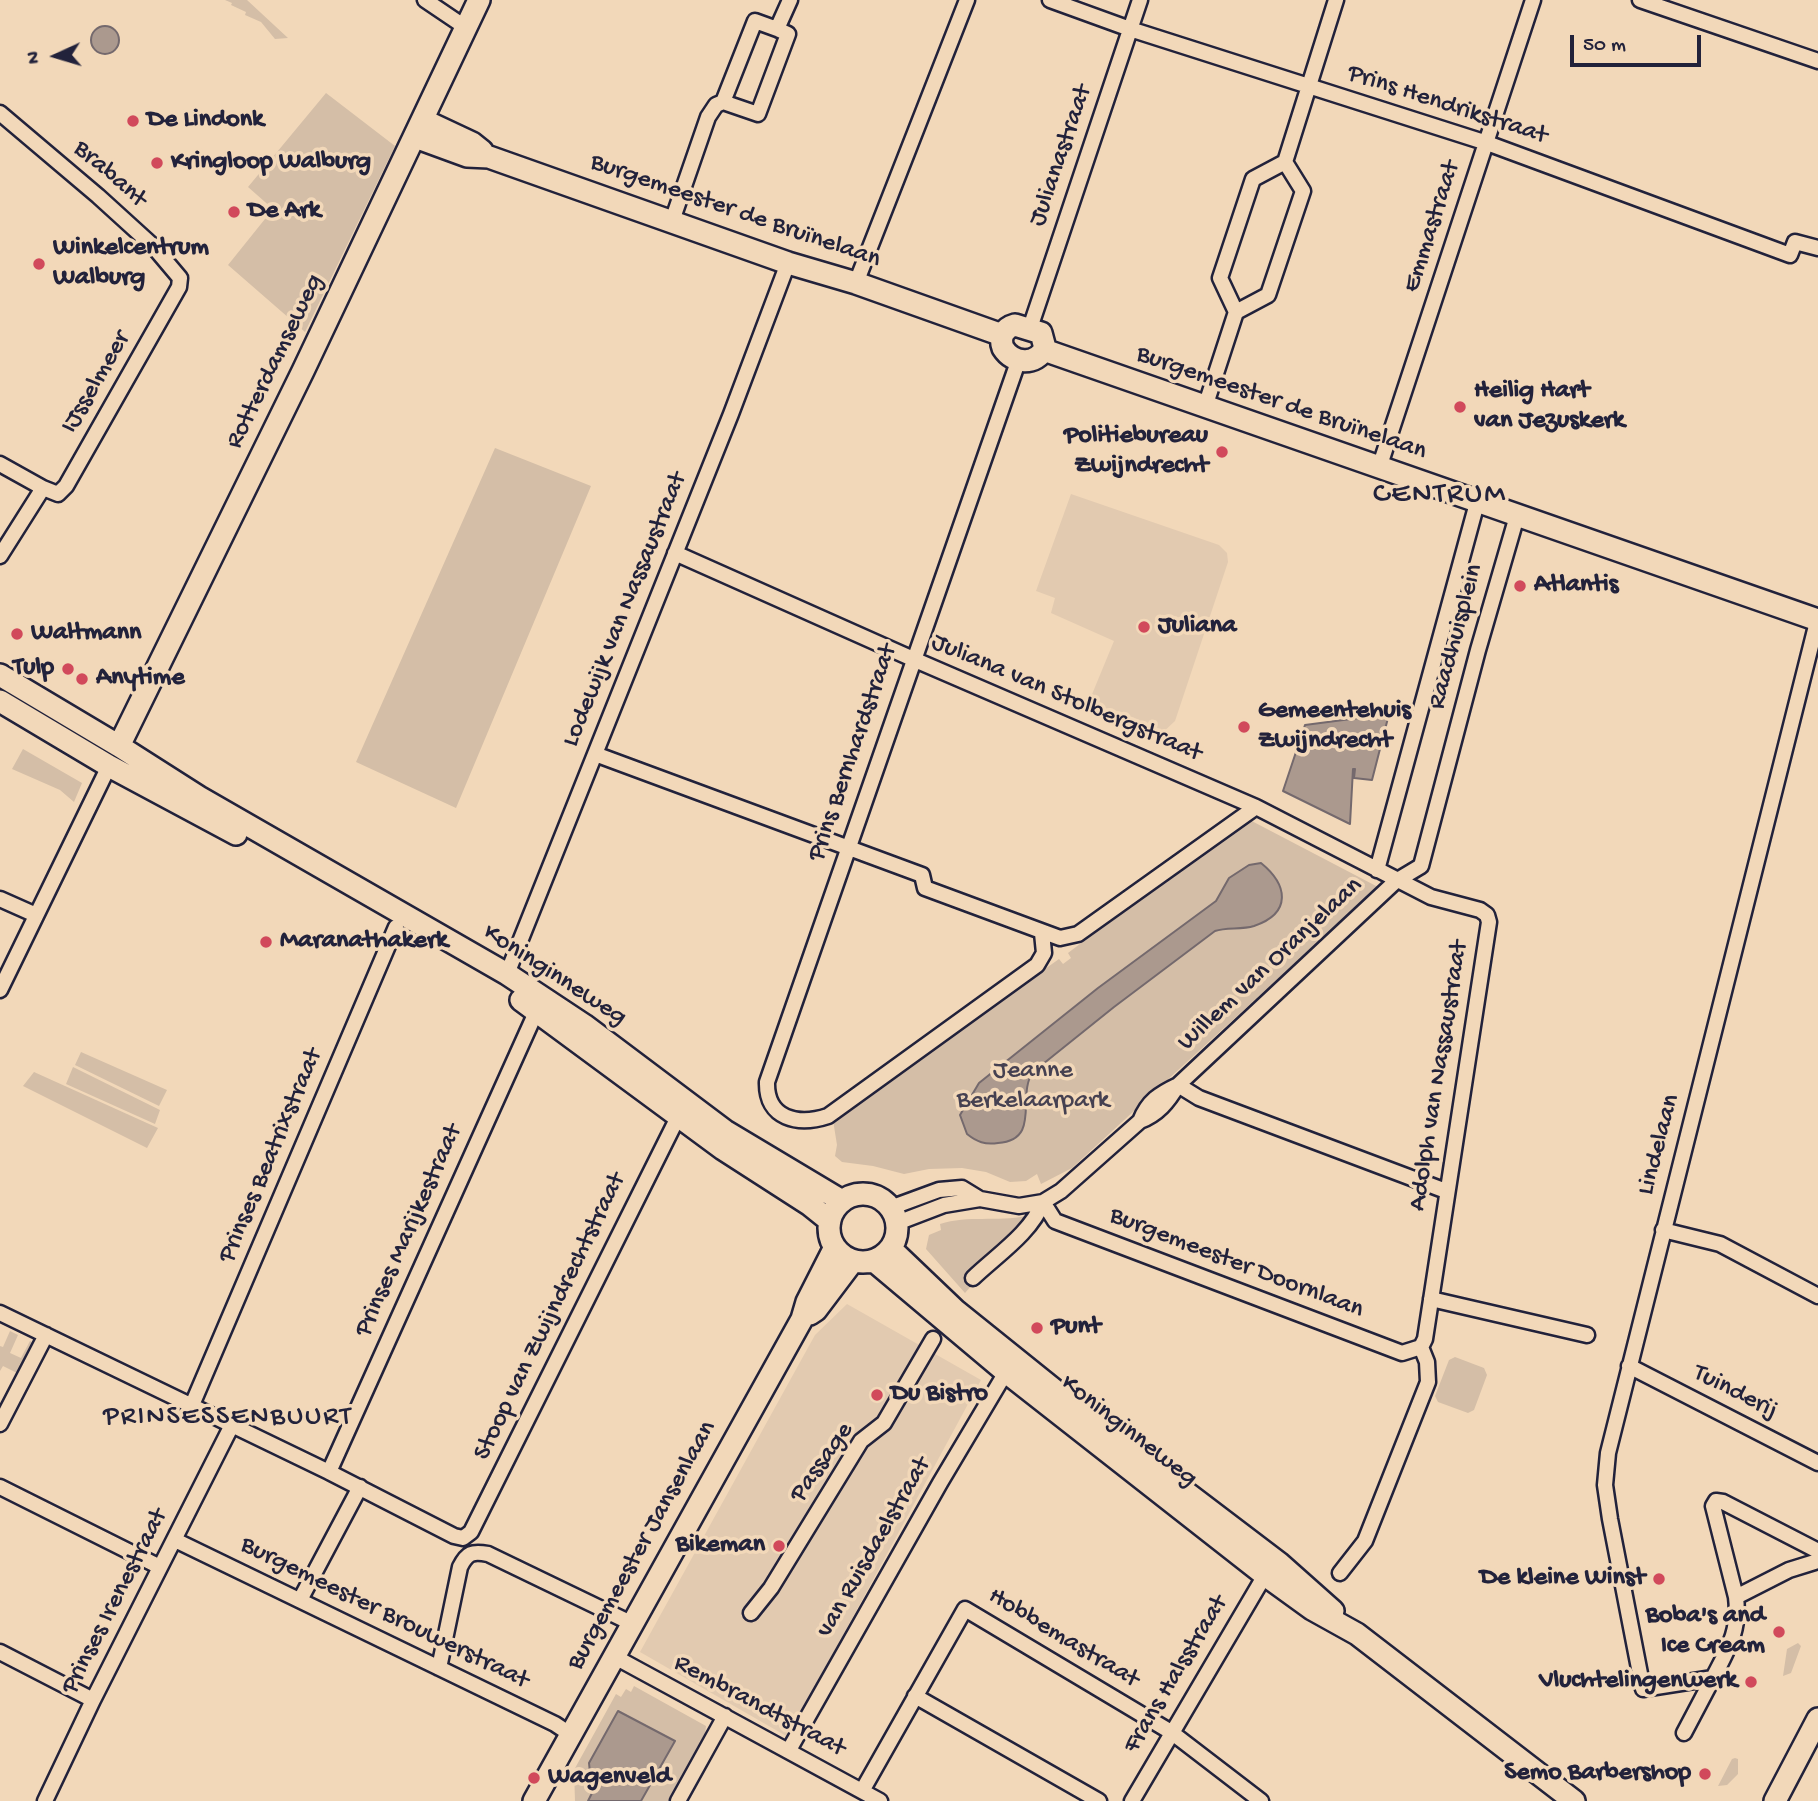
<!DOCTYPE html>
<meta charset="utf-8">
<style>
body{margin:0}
#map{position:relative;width:1818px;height:1801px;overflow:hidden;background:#f2d8b9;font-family:"Gochi Hand",sans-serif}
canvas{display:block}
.north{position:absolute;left:21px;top:21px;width:70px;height:70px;-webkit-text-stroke:5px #f2d8b9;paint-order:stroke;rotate:266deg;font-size:19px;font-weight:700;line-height:28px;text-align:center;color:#22223b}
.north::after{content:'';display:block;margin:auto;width:24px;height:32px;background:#22223b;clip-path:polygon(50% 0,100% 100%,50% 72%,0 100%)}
.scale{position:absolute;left:1570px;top:35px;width:131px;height:32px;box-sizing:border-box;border:4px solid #22223b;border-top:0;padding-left:9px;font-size:21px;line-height:24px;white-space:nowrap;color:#22223b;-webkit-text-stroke:5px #f2d8b9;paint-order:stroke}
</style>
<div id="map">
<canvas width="1818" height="1801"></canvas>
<div class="north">N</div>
<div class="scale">50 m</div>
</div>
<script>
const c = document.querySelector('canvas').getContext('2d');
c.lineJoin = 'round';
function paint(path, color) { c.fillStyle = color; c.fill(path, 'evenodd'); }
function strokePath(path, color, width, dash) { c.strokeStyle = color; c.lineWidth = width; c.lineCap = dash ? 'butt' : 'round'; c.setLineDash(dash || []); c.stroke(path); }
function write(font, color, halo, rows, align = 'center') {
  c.font = font + ' "Gochi Hand",sans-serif'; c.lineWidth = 7; c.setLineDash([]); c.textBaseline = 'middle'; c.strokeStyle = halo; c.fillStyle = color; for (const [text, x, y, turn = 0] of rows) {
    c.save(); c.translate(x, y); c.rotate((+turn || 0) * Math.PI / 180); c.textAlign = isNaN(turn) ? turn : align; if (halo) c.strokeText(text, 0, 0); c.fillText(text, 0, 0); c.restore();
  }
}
const built = new Path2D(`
 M1071,494L1219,545L1227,553L1228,562L1175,721L1160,735L1088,704L1114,641L1051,613L1055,598L1036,591Z
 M847,1304L981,1380L788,1737L640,1652L815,1335Z`);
const green = new Path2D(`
 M225,0H247L288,38L275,39L261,22L245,15L246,12L231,5L232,3Z
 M326,93L395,146L305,332L228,265L273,209L248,187Z
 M495,448L591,486L456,808L356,762Z
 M23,749L82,783L74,802L60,790L12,769Z
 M1246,818L1378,887L1152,1094L1150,1092L1146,1096L1147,1099L1072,1168L1041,1184L1037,1174L1026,1181L1010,1182L986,1172L962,1168L929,1169L904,1174L873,1166L842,1162L835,1156L837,1145L833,1120L1059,959L1063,964L1071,958L1068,953Z
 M81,1052L167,1090L159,1106L75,1065Z
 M73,1067L160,1110L155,1124L66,1084Z
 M34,1072L158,1128L147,1148L23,1086Z
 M1026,1216L1028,1220L965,1277L972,1285L965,1293L926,1249L929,1235L941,1230L940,1224C968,1215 997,1222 1026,1216Z
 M10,1331L18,1335L10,1353L21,1358L30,1341L36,1344L21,1375L3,1366L0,1371V1346L3,1347Z
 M1455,1357L1484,1368L1487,1375L1474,1410L1468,1413L1438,1402L1435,1396L1449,1360Z
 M1798,1643L1801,1646L1791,1673L1783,1676L1787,1649Z
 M634,1686L706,1726L705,1735L678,1784L679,1792L673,1794L669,1801H641L674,1741L618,1712L589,1763L592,1793L588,1801H575L574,1770L616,1694L621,1697L626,1689L631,1692Z
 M1735,1758L1738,1759V1774L1727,1785L1718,1786L1732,1759Z`);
const water = new Path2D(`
 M91 40a14 14 0 1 1 28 0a14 14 0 1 1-28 0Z
 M1389,714L1372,780L1354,778L1355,769H1353L1350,824L1283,791L1305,725Z
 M1261,863C1288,885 1292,913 1254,926C1241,930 1227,927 1215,931L1114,1007L1033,1072C1016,1095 1042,1140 998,1143C985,1145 977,1142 967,1134L960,1115L979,1083L1098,988L1216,901L1229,878L1249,865Z
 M618,1711L675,1741L641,1801H588L592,1793L589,1763Z`);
const street = new Path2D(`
 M425,0L465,27
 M1050,0L1130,29L1487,143L1790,255L1795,242L1818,248
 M1640,0L1818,61
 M723,102L758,114L788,34L777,29
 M0,113L98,196L153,246L180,278L179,287L66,486L58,494L43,488L0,556
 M672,221L708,117L716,105L723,102L755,21L777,29L790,0
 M856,283L967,0
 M1236,312L1220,278L1253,179L1285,162L1336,0
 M1030,328L1140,0
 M1019,359L767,1082C766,1119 798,1126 828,1116L1037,965L1044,953L1042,933
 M1205,407L1236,312L1268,295L1303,191L1285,162
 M0,464L43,488
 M1379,468L1533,0
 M675,553L913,659L1256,807L1431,897L1480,910L1487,915L1489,922L1425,1339L1421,1347
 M1818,618L1608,1453L1605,1485L1610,1519L1643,1689L1713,1678C1728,1649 1740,1631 1736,1597L1789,1570L1818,1561
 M595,754L922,875L925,888L1060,938L1078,934L1256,807
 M1377,870L1477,503
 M0,899L36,915
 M507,974L731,414L788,263
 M0,990L109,766
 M1178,1085L1199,1098L1446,1191
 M1140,1121C1148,1101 1159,1094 1178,1085
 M1043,1202L1055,1221L1402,1353L1421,1347
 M890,1208L939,1190L962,1188L980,1199L1019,1206L1043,1202L1061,1191L1140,1121C1158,1114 1168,1102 1178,1085L1396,881L1421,866L1478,650L1517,516
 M897,1223L944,1205L980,1199
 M1663,1230L1720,1244L1818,1296
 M973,1278C997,1255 1031,1233 1043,1202
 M1431,1299L1587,1335
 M0,1313L329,1472L454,1536L463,1538L471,1532L679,1115
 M1629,1366L1818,1463
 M192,1405L396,927
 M0,1424L46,1335
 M329,1472L537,1010
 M0,1487L160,1567
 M175,1540L555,1724L570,1734
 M1340,1573L1365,1541L1428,1382L1427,1362L1421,1347
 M1736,1597L1713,1506L1716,1501L1723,1502L1818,1551
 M300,1600L360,1487
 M751,1613L771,1588L861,1441L884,1423L933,1339
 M0,1652L93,1700
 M615,1657L880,1801
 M439,1668L460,1567C467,1553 472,1551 488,1554L633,1624
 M915,1696L1099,1801
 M1684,1733L1713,1678
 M789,1750L940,1483L1006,1372
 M862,1791L965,1609L1171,1732L1261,1801
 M45,1801L93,1700L232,1425
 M678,1801L725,1716
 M1132,1801L1265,1575`);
const secondary = new Path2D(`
 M423,120L472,143L482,151
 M415,137L467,156L489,157L788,263L856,283L1002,335
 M1015,325L1041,333L1045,348C1036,366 1013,364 1003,348C999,337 1004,328 1015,325Z
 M1044,350L1818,620
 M0,675L119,746L199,797L507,974L584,1025L725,1131L842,1201
 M0,701L109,766L236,834
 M119,746L303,371L479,0
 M521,1000L723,1149L810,1205L830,1221
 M829 1228a34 34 0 1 1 68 0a34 34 0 1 1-68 0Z
 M891,1249L956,1311L1104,1430L1279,1563L1333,1611
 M874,1261L1006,1372L1265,1575L1312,1609L1357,1634L1574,1801
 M810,1314L816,1310L853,1261
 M534,1801L802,1319L807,1302L835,1247
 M1775,1801L1818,1719`);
const markers = [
 [133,121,7,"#d1495b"],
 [157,163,7,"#d1495b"],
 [234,212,7,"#d1495b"],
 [39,264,7,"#d1495b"],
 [1460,407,7,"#d1495b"],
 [1222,452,7,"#d1495b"],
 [1520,586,7,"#d1495b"],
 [1144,627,7,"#d1495b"],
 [17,634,7,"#d1495b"],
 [68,669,7,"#d1495b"],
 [82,679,7,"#d1495b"],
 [1244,727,7,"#d1495b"],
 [266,942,7,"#d1495b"],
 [1037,1328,7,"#d1495b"],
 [877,1395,7,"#d1495b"],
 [779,1546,7,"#d1495b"],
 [1659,1579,7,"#d1495b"],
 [1779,1632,7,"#d1495b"],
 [1751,1682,7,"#d1495b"],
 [1705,1774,7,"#d1495b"],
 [534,1778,7,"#d1495b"]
];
const streetNames = [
 ["Prins Hendrikstraat",1447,106,18],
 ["Julianastraat",1062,156,-71],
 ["Brabant",109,175,41],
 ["Burgemeester de Bruïnelaan",735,212,19],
 ["Emmastraat",1433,227,-72],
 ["Rotterdamseweg",276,362,-64],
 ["IJsselmeer",97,383,-60],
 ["Burgemeester de Bruïnelaan",1281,404,19],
 ["Lodewijk van Nassaustraat",626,610,-68],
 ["Raadhuisplein",1457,637,-75],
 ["Juliana van Stolbergstraat",1066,699,23],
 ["Prins Bernhardstraat",854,753,-71],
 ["Willem van Oranjelaan",1271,965,-43],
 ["Koninginneweg",554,976,33],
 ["Adolph van Nassaustraat",1440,1076,-81],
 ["Lindelaan",1660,1145,-75],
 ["Prinses Beatrixstraat",272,1156,-67],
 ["Prinses Marijkestraat",410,1231,-66],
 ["Burgemeester Doornlaan",1236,1264,21],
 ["Stoop van Zwijndrechtstraat",551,1317,-64],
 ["Tuinderij",1735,1393,27],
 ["Koninginneweg",1128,1432,38],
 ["Passage",823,1463,-55],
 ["Burgemeester Jansenlaan",643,1546,-61],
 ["van Ruisdaelstraat",875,1548,-60],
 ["Prinses Irenestraat",116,1602,-63],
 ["Burgemeester Brouwerstraat",384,1614,26],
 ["Hobbemastraat",1063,1639,31],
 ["Frans Halsstraat",1177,1675,-59],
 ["Rembrandtstraat",759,1707,28]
];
const poiNames = [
 ["De Lindonk",147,121],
 ["Kringloop Walburg",171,163],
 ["De Ark",248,212],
 ["Winkelcentrum",53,249],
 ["Walburg",53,279],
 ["Heilig Hart",1474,392],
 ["van Jezuskerk",1474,422],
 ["Politiebureau",1208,437,"right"],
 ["Zwijndrecht",1208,467,"right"],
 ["Atlantis",1534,586],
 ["Juliana",1158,627],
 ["Waltmann",31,634],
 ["Tulp",54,669,"right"],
 ["Anytime",96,679],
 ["Gemeentehuis",1258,712],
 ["Zwijndrecht",1258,742],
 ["Maranathakerk",280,942],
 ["Punt",1051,1328],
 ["Du Bistro",891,1395],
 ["Bikeman",765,1546,"right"],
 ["De kleine Winst",1645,1579,"right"],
 ["Boba's and",1765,1617,"right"],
 ["Ice Cream",1765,1647,"right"],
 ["Vluchtelingenwerk",1737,1682,"right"],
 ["Semo Barbershop",1691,1774,"right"],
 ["Wagenveld",548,1778]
];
const parkNames = [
 ["Jeanne",1033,1072],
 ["Berkelaarpark",1033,1102]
];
const neighbourhoodNames = [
 ["PRINSESSENBUURT",228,1419]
];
const quarterNames = [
 ["CENTRUM",1440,496]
];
paint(built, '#e2cab0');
paint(green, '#d4bea7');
paint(water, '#ab998e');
strokePath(water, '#74696d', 2);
strokePath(street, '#22223b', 19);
strokePath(secondary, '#22223b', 26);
strokePath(street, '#f2d8b9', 14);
strokePath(secondary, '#f2d8b9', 21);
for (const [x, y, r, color] of markers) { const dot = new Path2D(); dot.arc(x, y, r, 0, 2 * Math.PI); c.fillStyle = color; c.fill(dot); strokePath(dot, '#f2d8b9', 2.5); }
write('26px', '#22223b', '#f2d8b9', streetNames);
write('bold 26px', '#22223b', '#f2d8b9', poiNames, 'left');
write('26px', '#464151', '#f2d8b9', parkNames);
c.letterSpacing = '2px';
write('28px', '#22223b', '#f2d8b9', neighbourhoodNames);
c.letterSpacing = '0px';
c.letterSpacing = '2px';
write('30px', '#22223b', '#f2d8b9', quarterNames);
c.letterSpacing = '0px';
</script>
